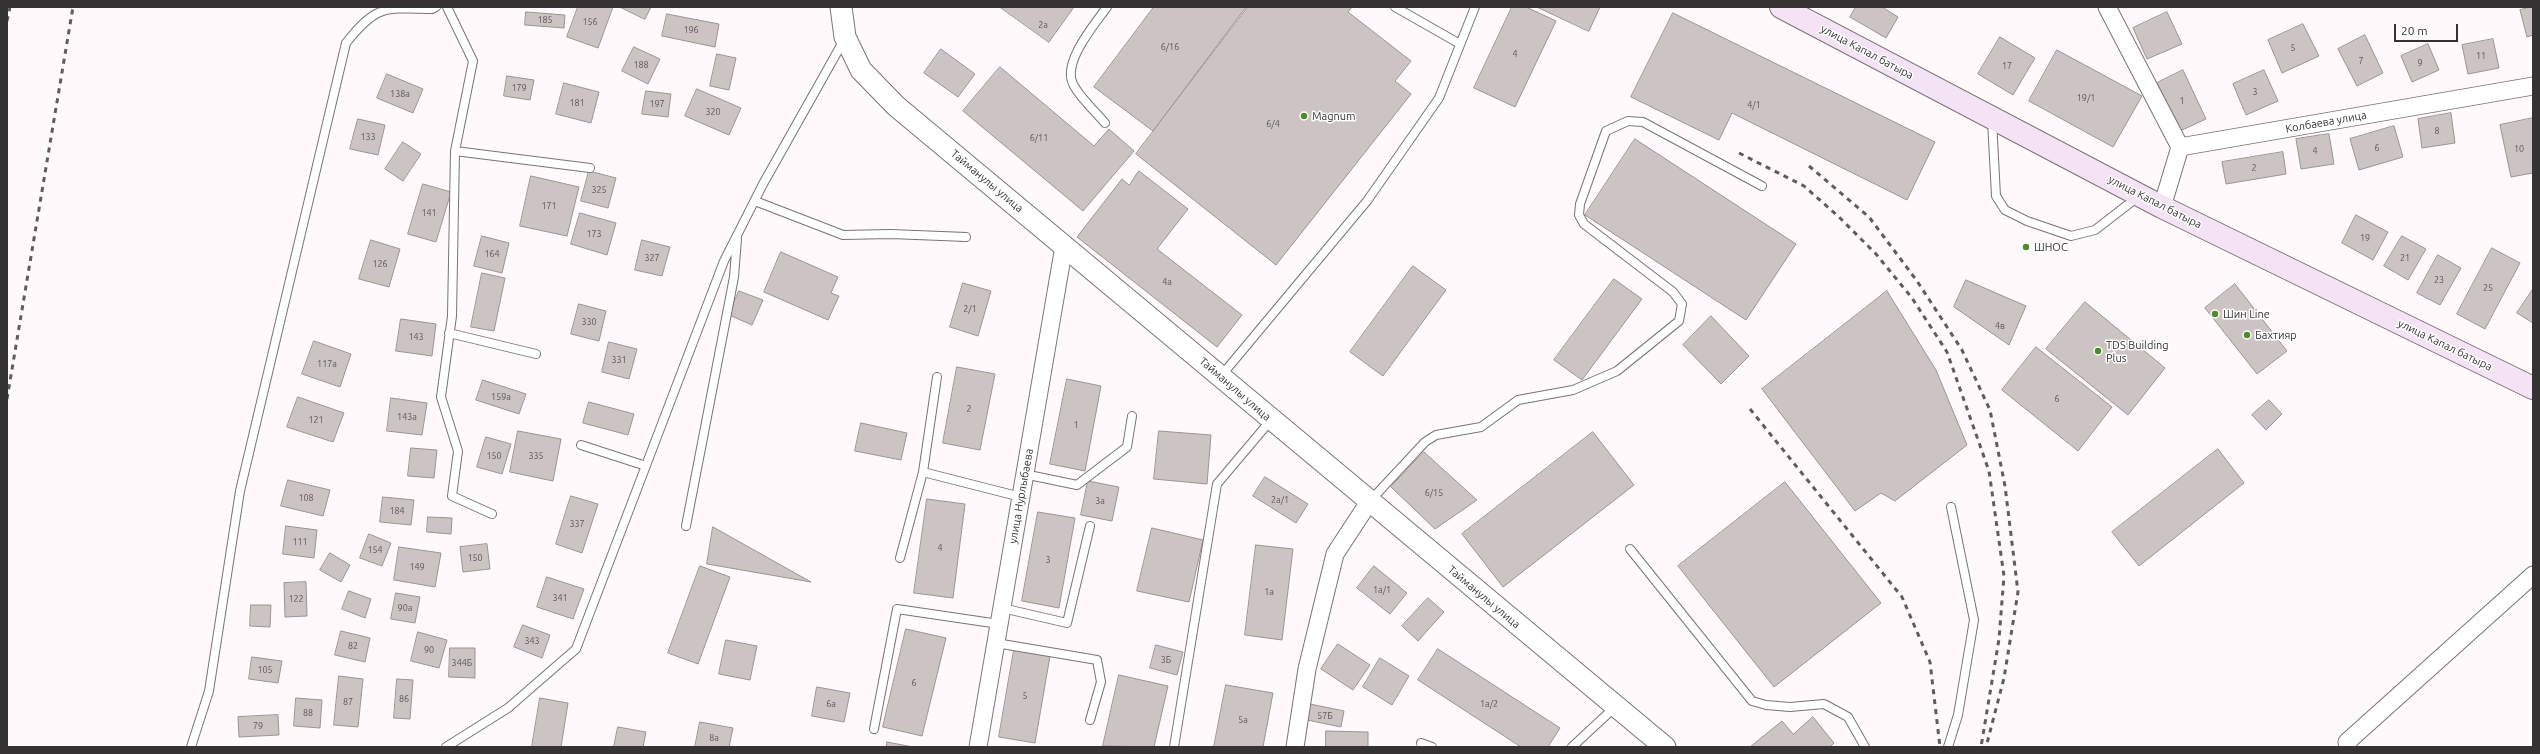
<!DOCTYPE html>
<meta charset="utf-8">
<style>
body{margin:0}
#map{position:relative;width:2540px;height:754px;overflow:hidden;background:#fff9fb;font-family:Ubuntu,sans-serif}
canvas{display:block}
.frame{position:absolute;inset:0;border:8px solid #353233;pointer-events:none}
.scale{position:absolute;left:2394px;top:24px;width:64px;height:18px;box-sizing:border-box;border:2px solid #353233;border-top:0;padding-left:5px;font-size:12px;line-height:14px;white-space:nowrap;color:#353233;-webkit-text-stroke:3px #fff;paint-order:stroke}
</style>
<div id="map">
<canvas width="2540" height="754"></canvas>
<div class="frame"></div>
<div class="scale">20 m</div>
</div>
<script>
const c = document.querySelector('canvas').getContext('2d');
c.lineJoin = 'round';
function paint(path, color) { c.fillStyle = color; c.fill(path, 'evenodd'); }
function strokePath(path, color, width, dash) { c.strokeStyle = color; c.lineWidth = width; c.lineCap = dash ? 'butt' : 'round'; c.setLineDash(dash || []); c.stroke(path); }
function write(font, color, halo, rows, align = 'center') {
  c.font = font + ' Ubuntu,sans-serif'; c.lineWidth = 3; c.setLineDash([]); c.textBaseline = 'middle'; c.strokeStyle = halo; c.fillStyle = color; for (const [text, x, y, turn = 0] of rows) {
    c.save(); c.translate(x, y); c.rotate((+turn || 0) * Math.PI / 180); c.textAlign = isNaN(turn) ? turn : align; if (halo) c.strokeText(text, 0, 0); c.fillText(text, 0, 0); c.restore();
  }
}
const building = new Path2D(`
 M578,7H613L598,48L567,37Z
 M620,7H651L645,19Z
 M1000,7H1074L1049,42Z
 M1154,7H1246L1153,131L1094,87Z
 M1248,7H1352L1348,12L1411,61L1395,81L1411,94L1276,265L1136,154Z
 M1512,7H1526L1556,21L1515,107L1474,88Z
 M1537,7H1600L1589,31Z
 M1856,7H1882L1898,17L1886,38L1850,17Z
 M2533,7V35L2527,37L2520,10Z
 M526,12L565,15L564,28L525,25Z
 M2167,12L2182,44L2147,59L2133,28Z
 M1673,13L1935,142L1907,200L1732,113L1719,140L1631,97Z
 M667,14L719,24L715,47L662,36Z
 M2303,24L2319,56L2282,73L2268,40Z
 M2365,35L2383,73L2357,86L2338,49Z
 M2000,37L2035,58L2013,95L1978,74Z
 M2493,39L2499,68L2468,74L2462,45Z
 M2428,44L2439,70L2412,82L2401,56Z
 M634,47L660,59L648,84L622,71Z
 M941,49L975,74L958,97L924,73Z
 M2057,50L2142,96L2113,147L2029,101Z
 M717,54L736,58L729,90L710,86Z
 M1000,67L1094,146L1109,129L1134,151L1083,211L963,111Z
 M2183,70L2206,119L2180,131L2157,83Z
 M2264,70L2278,101L2246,115L2233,84Z
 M387,74L423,89L413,113L377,98Z
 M507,76L534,80L530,100L504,96Z
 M564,83L599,92L591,123L556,114Z
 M697,89L741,108L729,135L685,116Z
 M646,91L671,94L668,117L642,114Z
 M2451,113L2455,143L2422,148L2418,119Z
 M2533,118V173L2511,177L2500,125Z
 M358,119L385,125L378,155L350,149Z
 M2394,126L2403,157L2359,170L2350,139Z
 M2329,134L2334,164L2301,169L2296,139Z
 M1635,139L1796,244L1746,320L1585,215Z
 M403,142L421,154L403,181L385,169Z
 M2283,152L2286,174L2226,184L2222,162Z
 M589,171L616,178L608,208L581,201Z
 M1139,171L1188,209L1157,249L1242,315L1217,347L1077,237L1122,179L1129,185Z
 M531,176L579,187L567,236L520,226Z
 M423,184L451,192L436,242L408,234Z
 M580,213L616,223L607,255L571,244Z
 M2356,215L2388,232L2373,260L2342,243Z
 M482,236L509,243L502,273L474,266Z
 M2402,236L2426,249L2408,280L2384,266Z
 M371,240L400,249L389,287L359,279Z
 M642,240L670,247L662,276L635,270Z
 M2492,248L2520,263L2485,329L2457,314Z
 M781,252L838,277L831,293L839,296L828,320L764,292Z
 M2438,255L2461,268L2440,305L2417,293Z
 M1413,266L1446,290L1383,376L1350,352Z
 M482,273L505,278L494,331L471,327Z
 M1614,279L1642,299L1582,380L1554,360Z
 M1966,280L2026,306L2009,345L1954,307Z
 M963,283L991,291L978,336L950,327Z
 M2235,284L2287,351L2257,374L2205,308Z
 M2533,289V323L2517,313Z
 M739,291L763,300L752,325L729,315Z
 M1887,291L1936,370L1967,445L1895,501L1881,493L1855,511L1762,389Z
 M2085,302L2165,368L2128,415L2046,349Z
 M579,304L606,311L599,341L571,334Z
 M1711,316L1749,356L1721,384L1683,345Z
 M401,319L436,324L432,356L396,351Z
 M314,341L351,354L340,387L302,374Z
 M609,342L637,349L629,379L602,372Z
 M2036,347L2112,407L2078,451L2002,390Z
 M957,367L995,374L980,450L943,443Z
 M1067,379L1101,386L1085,471L1050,464Z
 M483,380L526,394L519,414L476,400Z
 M298,397L344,413L333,442L287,427Z
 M391,398L427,403L422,435L387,431Z
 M2269,400L2282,414L2266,430L2252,415Z
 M589,402L634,414L628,435L583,423Z
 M861,423L907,433L901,460L855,451Z
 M518,431L561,439L553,481L510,472Z
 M1159,431L1211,435L1207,484L1154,479Z
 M1593,432L1634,485L1503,587L1462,534Z
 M486,437L511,444L502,474L477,467Z
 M411,448L437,450L434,478L408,476Z
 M2218,449L2244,483L2139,566L2112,532Z
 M1424,452L1477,500L1435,529L1391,487Z
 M1265,477L1308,504L1296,523L1253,496Z
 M288,480L330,490L323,516L281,506Z
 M1088,481L1119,487L1112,521L1081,515Z
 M1785,482L1881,603L1774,687L1678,566Z
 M571,496L598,504L582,553L556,544Z
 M383,497L414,500L411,525L380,522Z
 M927,499L965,504L953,598L914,593Z
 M1038,512L1075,518L1059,608L1022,601Z
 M428,517L452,518L451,534L427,532Z
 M286,526L317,530L314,558L283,554Z
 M713,527L811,582L707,564Z
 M1152,528L1203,540L1189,602L1137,591Z
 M369,534L391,543L382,566L360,558Z
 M487,544L490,569L463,572L460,547Z
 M1256,545L1293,549L1282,640L1245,635Z
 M399,547L441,553L435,587L394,580Z
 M330,553L350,565L341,582L320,570Z
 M700,566L730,577L698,664L668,653Z
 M1374,566L1407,593L1390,614L1357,588Z
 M547,577L584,589L573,619L537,607Z
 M306,582L307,616L285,617L284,583Z
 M349,591L371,599L365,618L342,609Z
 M396,593L420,597L415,623L391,619Z
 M1428,598L1444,612L1418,641L1402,626Z
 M251,605H271L270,627L250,626Z
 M523,625L550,635L542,658L514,647Z
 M906,629L946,638L922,736L883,727Z
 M341,631L370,638L365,662L335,655Z
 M418,632L447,640L439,668L411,661Z
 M726,640L757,646L750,680L719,674Z
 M1338,644L1370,665L1353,690L1321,669Z
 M1156,645L1183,652L1177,675L1150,668Z
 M450,648H475V678L449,677Z
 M1438,649L1560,728L1548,747H1521L1418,680Z
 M1014,650L1050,656L1035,743L999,737Z
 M252,657L282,661L278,683L249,679Z
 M1380,658L1409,676L1392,705L1363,687Z
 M1119,675L1168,686L1154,747L1103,746Z
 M339,676L363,679L358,727L334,725Z
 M397,679L413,680L410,719L394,718Z
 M1226,685L1273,693L1263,747H1214Z
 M817,687L850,693L844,722L812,716Z
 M296,698L322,700L320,728L294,726Z
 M540,698L568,703L561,747H532Z
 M1310,704L1344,711L1341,727L1307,720Z
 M278,715L279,735L239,737L238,717Z
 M1813,717L1834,743L1830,747H1750L1782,721L1793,734Z
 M700,722L733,728L729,747H695Z
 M618,727L646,732L643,747H614Z
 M1326,731L1368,732V747H1326Z
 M887,742L913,747H887Z`);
const service = new Path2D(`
 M447,7L473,61L455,151L452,316L441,397L458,451L452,496L492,514
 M1395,7L1460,44
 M1992,120L1996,196L2005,210L2027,221L2071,236L2095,230L2139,196
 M1105,123C1095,111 1080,98 1073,84C1062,62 1095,24 1107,7
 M455,151L590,168
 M755,201L843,235L891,234L966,237
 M449,333L536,354
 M1221,376L1367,201L1439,98L1475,7
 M581,445L646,466
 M923,472L1021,497
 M1024,474L1077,485L1127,447L1132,416
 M1370,501L1425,442L1436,435L1481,427L1518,400L1573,390L1617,371L1679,321L1682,304L1673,292L1584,224L1579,215L1580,204L1606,131L1628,121L1643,122L1762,186
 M686,526L734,277L737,239
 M1630,549L1752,701L1766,705L1790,707L1824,704L1848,717L1865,747
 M900,558L923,472L937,377
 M1002,608L1067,623L1090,526
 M996,643L1097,660L1101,682L1090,720
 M874,729L897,609L999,624
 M1421,743L1432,747
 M191,747L209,691L240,491L346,43C377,4 385,8 432,9L436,7
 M446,747L508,708L576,649L724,261L763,184L844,40
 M1174,747L1217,484L1271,420
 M1572,747L1615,707
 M1948,747L1958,715L1974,620L1951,507`);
const minor = new Path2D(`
 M2107,7L2180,147
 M2162,207L2180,147L2533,86
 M978,747L1064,246
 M1295,747L1307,669L1335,554L1369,502
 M2348,747L2347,742L2533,575`);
const tertiary = new Path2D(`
 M841,7L845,37L861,70L896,106L1665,747`);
const secondary = new Path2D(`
 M1781,7L2162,207L2533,388`);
const rail = new Path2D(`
 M7,21L10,7
 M1739,153L1804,186L1839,217L1876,254L1912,298L1947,352L1989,471L2004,576L1999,639L1981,747
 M1809,166L1869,217L1917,281L1962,350L1990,410L2005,486L2018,592L2004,678L1986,747
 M7,399L73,7
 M1750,409L1902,597L1930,662L1940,747`);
const markers = [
 [1304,116,4,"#4d8c2c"],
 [2026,247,4,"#4d8c2c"],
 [2215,314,4,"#4d8c2c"],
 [2247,335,4,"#4d8c2c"],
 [2098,351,4,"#4d8c2c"]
];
const numberNames = [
 ["185",545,20],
 ["156",590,22],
 ["2а",1043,25],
 ["196",691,30],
 ["6/16",1170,47],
 ["5",2293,48],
 ["4",1515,54],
 ["11",2481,56],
 ["7",2361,61],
 ["9",2420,63],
 ["188",641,65],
 ["17",2007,66],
 ["179",519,88],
 ["3",2255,92],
 ["138а",400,94],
 ["19/1",2086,98],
 ["1",2182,101],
 ["181",577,103],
 ["197",657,104],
 ["4/1",1754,105],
 ["320",713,112],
 ["6/4",1273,124],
 ["8",2437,131],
 ["133",368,137],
 ["6/11",1039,138],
 ["6",2377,148],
 ["10",2519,149],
 ["4",2315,151],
 ["2",2254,168],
 ["325",599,190],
 ["171",549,206],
 ["141",429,213],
 ["173",594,234],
 ["19",2365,238],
 ["164",492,254],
 ["327",652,258],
 ["21",2405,258],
 ["126",380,264],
 ["23",2439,280],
 ["4а",1167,282],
 ["25",2488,288],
 ["2/1",970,309],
 ["330",589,322],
 ["4в",2000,326],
 ["143",416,337],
 ["331",619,360],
 ["117а",327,364],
 ["159а",501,397],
 ["6",2057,399],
 ["2",969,409],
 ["143а",407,417],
 ["121",316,420],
 ["1",1076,425],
 ["150",494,456],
 ["335",536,456],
 ["6/15",1434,493],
 ["108",306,498],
 ["2а/1",1280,500],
 ["3а",1100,501],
 ["184",397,511],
 ["337",577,524],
 ["111",300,542],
 ["4",940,548],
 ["154",375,550],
 ["150",475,558],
 ["3",1048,560],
 ["149",417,567],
 ["1а/1",1382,590],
 ["1а",1269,592],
 ["341",560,598],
 ["122",296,599],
 ["90а",405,608],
 ["343",532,641],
 ["82",353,646],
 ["90",429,650],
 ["3Б",1166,660],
 ["344Б",462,663],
 ["105",265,670],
 ["6",914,683],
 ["5",1025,696],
 ["86",404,699],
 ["87",348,702],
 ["6а",831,704],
 ["1а/2",1489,704],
 ["88",308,713],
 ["57Б",1325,716],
 ["5а",1243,720],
 ["79",258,726],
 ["8а",714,738]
];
const streetNames = [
 ["улица Капал батыра",1867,52,28],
 ["Колбаева улица",2326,122,-10],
 ["Тайманулы улица",987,181,40],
 ["улица Капал батыра",2155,202,27],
 ["улица Капал батыра",2445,345,26],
 ["Тайманулы улица",1235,389,41],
 ["улица Нурлыбаева",1021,496,-80],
 ["Тайманулы улица",1484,597,40]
];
const poiNames = [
 ["Magnum",1312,116],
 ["ШНОС",2034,247],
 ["Шин Line",2223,314],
 ["Бахтияр",2255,335],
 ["TDS Building",2106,345],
 ["Plus",2106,358]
];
paint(building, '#ccc4c3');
strokePath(building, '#9b9493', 1);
strokePath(service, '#7a7375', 10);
strokePath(minor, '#7a7375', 19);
strokePath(tertiary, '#7a7375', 23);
strokePath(secondary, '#7a7375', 24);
strokePath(service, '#fff', 8);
strokePath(minor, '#fff', 17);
strokePath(tertiary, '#fff', 21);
strokePath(secondary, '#f4e3f4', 22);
strokePath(rail, '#5f5c5d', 3, [5, 5]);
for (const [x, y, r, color] of markers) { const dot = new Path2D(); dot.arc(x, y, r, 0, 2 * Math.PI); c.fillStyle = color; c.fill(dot); strokePath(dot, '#fff', 1.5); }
write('9px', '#5b5657', null, numberNames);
write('11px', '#353233', '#fff', streetNames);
write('11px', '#353233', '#fff', poiNames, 'left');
</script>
